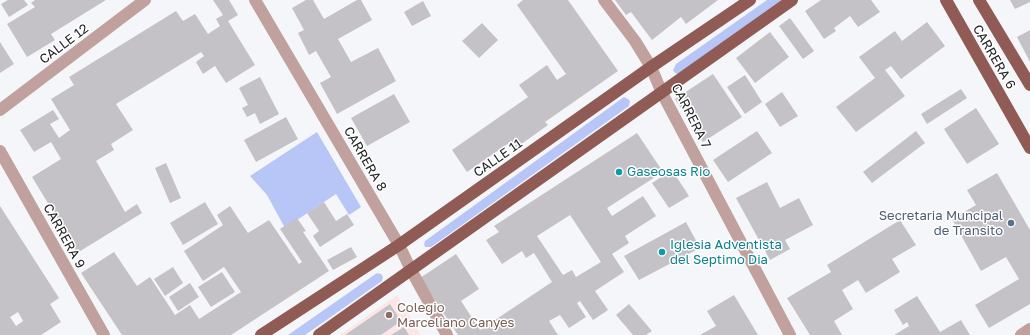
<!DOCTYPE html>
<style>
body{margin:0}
canvas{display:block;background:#f5f6f9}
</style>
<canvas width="1030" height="335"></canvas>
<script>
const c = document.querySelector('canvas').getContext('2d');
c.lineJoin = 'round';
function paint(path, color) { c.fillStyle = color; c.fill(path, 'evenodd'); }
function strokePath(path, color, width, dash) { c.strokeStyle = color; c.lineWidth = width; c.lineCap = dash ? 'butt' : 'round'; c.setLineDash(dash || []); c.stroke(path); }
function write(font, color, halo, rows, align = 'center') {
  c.font = font + ' "Golos Text",sans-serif'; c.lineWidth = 3; c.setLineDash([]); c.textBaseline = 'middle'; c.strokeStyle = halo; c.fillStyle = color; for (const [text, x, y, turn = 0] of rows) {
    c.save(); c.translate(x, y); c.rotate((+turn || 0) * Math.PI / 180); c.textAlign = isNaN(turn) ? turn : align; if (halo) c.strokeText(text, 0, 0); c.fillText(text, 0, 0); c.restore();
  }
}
const education = new Path2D(`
 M397,295L421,335H340Z`);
const green = new Path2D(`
 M767,0H782L678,74L675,73L673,70L676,64Z
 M624,97L628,99L630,101L629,106L431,247H425L424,244L425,241Z
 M317,132L361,207L349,215L336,194L285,228L267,195L250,176Z
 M377,273L381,274L383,277L382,281L305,335H288Z`);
const building = new Path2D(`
 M8,0H24L28,5L9,17L1,4Z
 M35,0H106L51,34L55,40L27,57L7,24L35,7L31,3Z
 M213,0H229L238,15L228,21L255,65L226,83L215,66L203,74L196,62L204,56L201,52L116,104L133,130L111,144L114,150L96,161L125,212L137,204L142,213L77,253L54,213L32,177L61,159L51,142L34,152L20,130L53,110L59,119L50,124L59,138L70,130L51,99L74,85L69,77L176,11L183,21L195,14L208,34L220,26L216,19L223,15Z
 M306,0H313L324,19L357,0H361L372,20L338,39L351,62L378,48L396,81L337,114L320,83L331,77L316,51L309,55L298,33L304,30L292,8Z
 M523,0H568L618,71L545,122L548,125L513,150L509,143L467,172L452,150L528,97L519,85L547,65L557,80L566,74L517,5Z
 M615,0H718L686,24L681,17L652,40L631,12L626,15Z
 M821,0H871L880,12L858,27L850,16L834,28L836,31L824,39L805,11Z
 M1010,0H1030V2L1015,9Z
 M423,1L431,16L412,26L404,12Z
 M790,18L814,51L803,59L779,26Z
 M927,22L945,46L901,79L891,66L885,70L905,96L856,132L836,107L875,78L859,57L895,31L902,41Z
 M482,23L498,40L479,58L462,41Z
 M1030,30V62L1017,37Z
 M770,32L789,57L755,83L736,58Z
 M0,42L14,64L0,73Z
 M713,74L742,117L703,142L675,99Z
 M745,75L762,102L745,114L727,87Z
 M260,77L279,114L260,124L255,113L247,117L242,108L248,105L239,88Z
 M961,89L967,98L927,124L921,114Z
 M782,92L798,116L780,127L765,104Z
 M394,94L410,122L367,146L351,118Z
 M976,108L999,144L967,164L944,129Z
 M286,117L298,139L256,162L244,140Z
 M757,131L772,153L728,182L713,160Z
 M916,131L925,143L872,183L863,172Z
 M637,133L663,172L607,208L612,216L643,196L656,216L625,236L629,243L612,254L624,272L595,291L608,310L593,320L580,301L577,303L586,317L569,328L560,315L549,321L558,335H458L420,278L456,254L479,289L461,301L480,330L552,282L534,253L526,258L522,251L502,264L486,240L499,232L494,226ZM570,215L601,262L576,277L572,270L563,275L537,236Z
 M166,163L181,198L170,203L155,168Z
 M672,170L689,196L669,208L652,183Z
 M997,173L1030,230V304L989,328L975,305L1019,279L1006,257L981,271L952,219L976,205L967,190Z
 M767,182L780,208L799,198L813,225L785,240L790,249L770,260L736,198Z
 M205,202L218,224L183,245L170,223Z
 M324,202L336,221L347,214L354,225L320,247L313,236L319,231L307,213Z
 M0,206L59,298L50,304L61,322L41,335H0ZM18,312L23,321L16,326L10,317Z
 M230,206L248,233L269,220L299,264L302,262L280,229L297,218L306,231L303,232L329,271L231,335H122L81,273L114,252L137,286L150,277L175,315L190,305L199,319L241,292L224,267L203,281L184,251L223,225L217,215Z
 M900,220L916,245L892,259L900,272L866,293L858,280L842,290L853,309L834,321L842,335H810L787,298L831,272L827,265Z
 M686,222L700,248L639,280L624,256Z
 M351,247L357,257L333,270L327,260Z
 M173,267L183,283L165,296L154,279Z
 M222,272L235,292L211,307L198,287Z
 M190,283L199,297L178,311L169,297Z
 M734,295L758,335H700L716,326L707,311Z
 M917,296L940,332L961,320L970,335H894L909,326L907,322L903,325L894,310Z
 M390,304L401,321L381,335H345Z
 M629,304L652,331L646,335H633L616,315Z
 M404,327L409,335H391Z`);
const minor = new Path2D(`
 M255,0L399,245L411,270L447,335
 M604,0L635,41L651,67L662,93L790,335
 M0,110L145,0
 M0,151L104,335
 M1021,335L1030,329`);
const major = new Path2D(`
 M946,0L1030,148
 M979,0L1030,85
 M261,335L399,245L651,67L750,0
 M319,335L792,0`);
const markers = [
 [619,172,4,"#0f9aa8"],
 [1011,223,4,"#5c6f8a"],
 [662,252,4,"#0f9aa8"],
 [389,315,4,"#8d6e63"]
];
const streetNames = [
 ["CALLE 12",64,44,-37],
 ["CARRERA 6",994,57,60],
 ["CARRERA 7",691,116,63],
 ["CALLE 11",498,158,-35],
 ["CARRERA 8",365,159,60],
 ["CARRERA 9",64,236,61]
];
const cultureNames = [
 ["Gaseosas Rio",627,172],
 ["Iglesia Adventista",670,245],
 ["del Septimo Dia",670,260]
];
const serviceNames = [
 ["Secretaria Muncipal",1003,216],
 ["de Transito",1003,231]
];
const educationNames = [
 ["Colegio",397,308],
 ["Marceliano Canyes",397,323]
];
paint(education, '#fce6e8');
paint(green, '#b7c6f7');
paint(building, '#c4c2c6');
strokePath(minor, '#c0a19d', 12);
strokePath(major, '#8f5b54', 12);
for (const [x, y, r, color] of markers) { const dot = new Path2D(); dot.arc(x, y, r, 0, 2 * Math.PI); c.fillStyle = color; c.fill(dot); strokePath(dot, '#fff', 1.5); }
write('13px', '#222324', '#fff', streetNames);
write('13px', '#0d838f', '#fff', cultureNames, 'left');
write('13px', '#4e5e75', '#fff', serviceNames, 'right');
write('13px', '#785e54', '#fff', educationNames, 'left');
</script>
